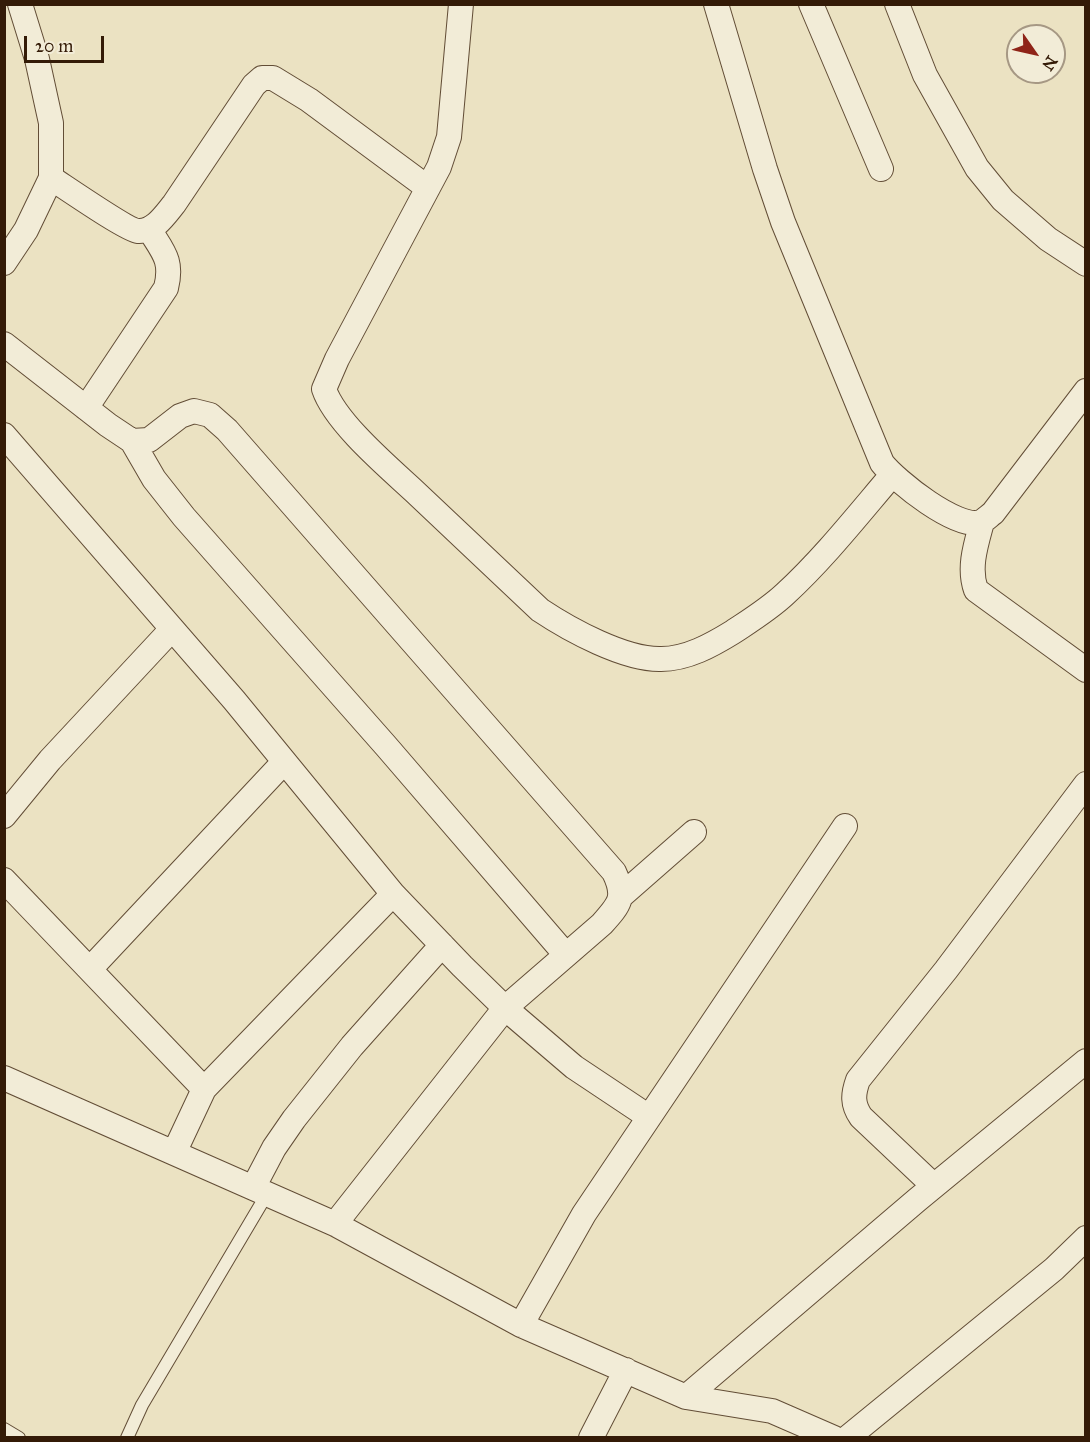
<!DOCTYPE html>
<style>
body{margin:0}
#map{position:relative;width:1090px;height:1442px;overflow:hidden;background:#ebe2c2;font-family:"IM FELL Great Primer",serif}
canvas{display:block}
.frame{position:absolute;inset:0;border:6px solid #341b07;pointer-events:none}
.north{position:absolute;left:1006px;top:24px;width:60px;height:60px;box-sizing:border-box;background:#f2ecd7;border:2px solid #a69884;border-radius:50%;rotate:124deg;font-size:16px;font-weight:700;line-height:24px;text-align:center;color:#341b07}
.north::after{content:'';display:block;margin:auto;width:21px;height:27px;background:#8f2418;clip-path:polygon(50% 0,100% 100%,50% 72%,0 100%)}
.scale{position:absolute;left:24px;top:36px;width:80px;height:27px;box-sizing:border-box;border:3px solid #341b07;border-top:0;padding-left:8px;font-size:18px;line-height:21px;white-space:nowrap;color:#341b07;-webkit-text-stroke:4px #f2ecd7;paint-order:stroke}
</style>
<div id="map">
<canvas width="1090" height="1442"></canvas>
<div class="frame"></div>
<div class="north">N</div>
<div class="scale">20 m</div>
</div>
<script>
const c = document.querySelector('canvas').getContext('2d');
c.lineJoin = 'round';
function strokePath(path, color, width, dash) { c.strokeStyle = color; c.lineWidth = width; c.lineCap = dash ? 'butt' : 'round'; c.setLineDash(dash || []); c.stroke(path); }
const service = new Path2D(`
 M4,1429L19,1438
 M127,1438L142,1405L267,1194`);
const minor = new Path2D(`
 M461,4L449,137L439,167L337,359L324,389C335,422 387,466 414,491C456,531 498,570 540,610C570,630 625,660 661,659C687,659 712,645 733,632C751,620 769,609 785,594C824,558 857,516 892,475
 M716,4L765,169L783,222L882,463C896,481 957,530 981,522C985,520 989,516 993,513L1086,391
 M811,4L881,169
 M897,4L925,75L977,168L1003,200L1048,239L1086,264
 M51,178C65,187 127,230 138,231C154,232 165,215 174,204L254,85L262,78H273L309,100L428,188
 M4,263L26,230L51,178V123L37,59L20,4
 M4,344L108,425L132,441L149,440L180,416L194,411L210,415L227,430L614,872C626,897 620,904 602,924L505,1008L335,1224
 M86,408L166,288C173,260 163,252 149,229
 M4,435L234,700L393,894L462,966L505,1008L574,1067L649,1117
 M132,441L154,479L184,517L386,746L566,955
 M982,522C976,544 968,568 976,590L1086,670
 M4,816L50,760L172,629
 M4,880L204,1089
 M621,896L694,832
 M90,969L284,762
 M4,1078L335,1224L521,1325L686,1397L772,1411L834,1438
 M174,1153L204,1089L393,894
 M934,1186L861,1117C852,1104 853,1094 858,1080L946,970L1086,784
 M253,1188L274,1148L294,1119L352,1046L442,945
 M521,1325L584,1214L845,826
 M686,1397L917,1200L1086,1061
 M591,1438L626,1370
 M847,1438L1054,1269L1086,1238`);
strokePath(service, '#624d36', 14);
strokePath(minor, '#624d36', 26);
strokePath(service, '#f2ecd7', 12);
strokePath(minor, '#f2ecd7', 24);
</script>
